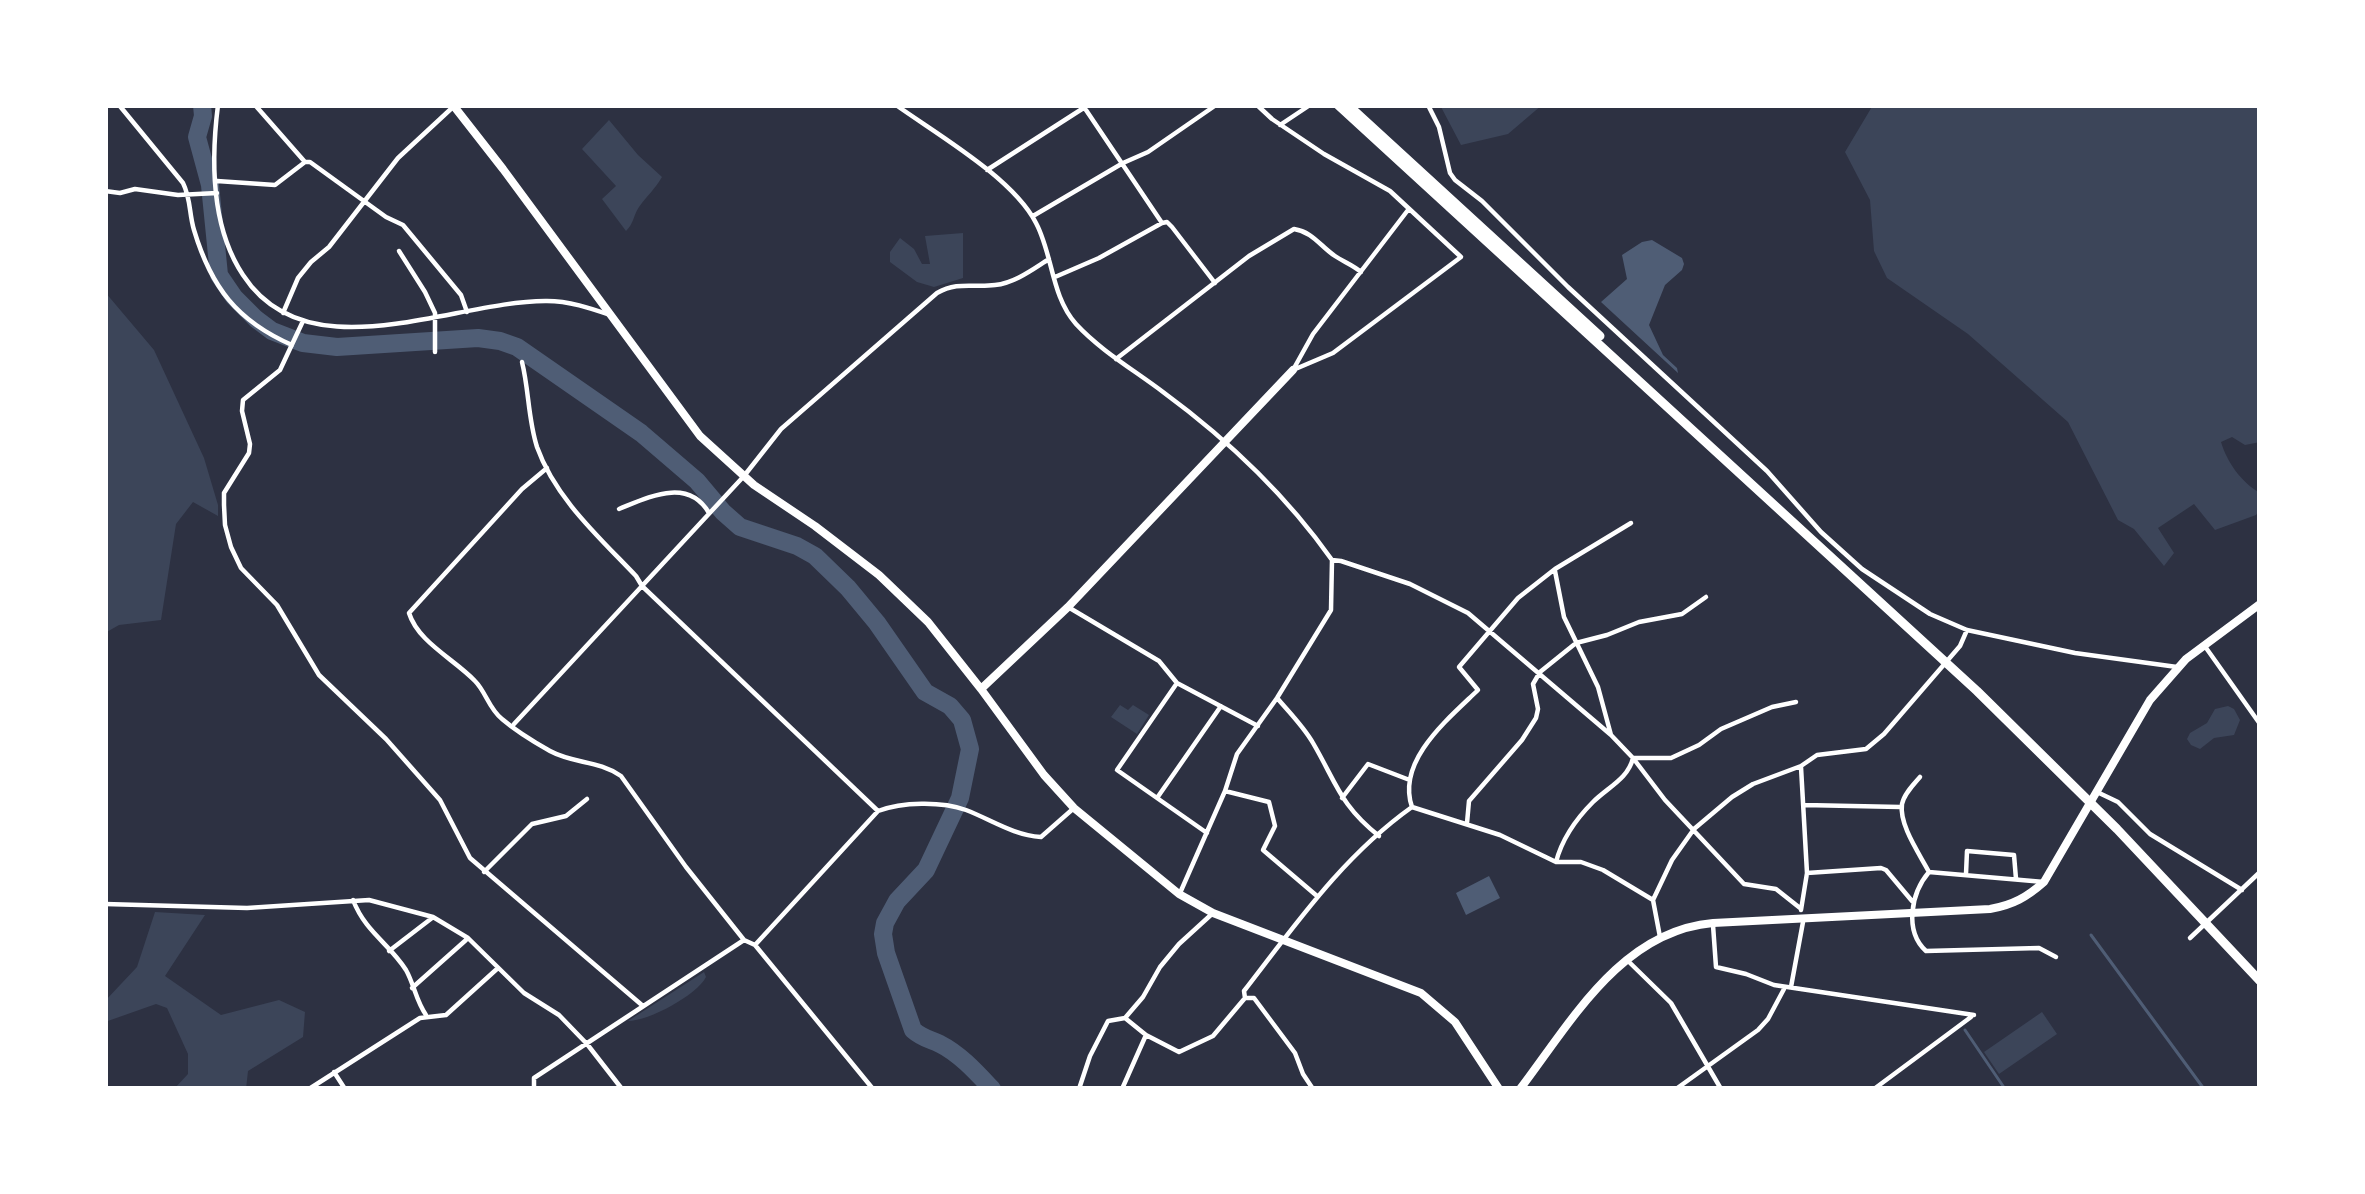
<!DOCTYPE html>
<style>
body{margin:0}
#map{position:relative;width:2365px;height:1194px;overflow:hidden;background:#2d3142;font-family:Montserrat,sans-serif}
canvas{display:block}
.frame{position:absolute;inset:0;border:108px solid #fff;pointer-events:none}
</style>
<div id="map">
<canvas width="2365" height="1194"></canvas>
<div class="frame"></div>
</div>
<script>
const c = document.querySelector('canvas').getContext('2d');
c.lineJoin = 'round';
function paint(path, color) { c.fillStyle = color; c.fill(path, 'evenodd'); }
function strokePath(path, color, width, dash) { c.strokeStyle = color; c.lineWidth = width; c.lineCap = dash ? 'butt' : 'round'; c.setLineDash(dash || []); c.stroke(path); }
const green = new Path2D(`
 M1440,105H1542L1508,134L1461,145Z
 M1873,105H2260V442L2245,445L2232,437L2221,442C2227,462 2241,482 2260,493V509L2256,515L2215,530L2194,504L2158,528L2174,553L2164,566L2134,529L2118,520L2068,422L1968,334L1887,278L1874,251L1870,200L1845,152Z
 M609,120L638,155L662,177C655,189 647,196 639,207C633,216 634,223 626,231L602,199L616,186L582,149Z
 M963,233V278L934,287L917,282L890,262V252L900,238L914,249L922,264H930L925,236Z
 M105,292L154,350L204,458L218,505V516L193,502L176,524L161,620L119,625L105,633Z
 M1120,705L1128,710L1133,705L1149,715L1137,734L1111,717Z
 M2228,706L2234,709L2240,720L2234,735L2214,738L2200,749L2191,745L2187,739L2190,733L2207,723L2215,709Z
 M155,912L205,915L165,976L221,1015L279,1000L305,1012L303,1037L248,1071L246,1089H174L188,1074V1054L167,1008L156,1004L105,1022V1001L137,967Z
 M704,972L706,977C697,995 649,1021 628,1021Z
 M2042,1012L2057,1034L1999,1074L1984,1052Z`);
const water = new Path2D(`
 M1652,240L1682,258L1684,264L1682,270L1665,285L1649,325L1663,355L1677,368L1678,373L1601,302L1627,279L1622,255L1642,242Z
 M1489,876L1500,898L1466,915L1456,893Z`);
const stream = new Path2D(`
 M2091,935L2204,1089
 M1965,1030L2005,1089`);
const river = new Path2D(`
 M202,105L203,116L197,137L210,185L219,275L234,297L256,319L272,331L303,343L337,347L478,338L500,341L517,347L641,433L697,481L723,512L740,527L797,546L815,556L848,588L877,623L925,692L950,706L962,720L970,749L960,798L926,870L897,901L885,923L883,934L886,953L913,1030C922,1038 929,1039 940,1044C960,1054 977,1073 992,1089`);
const minor = new Path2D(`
 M119,105L183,183C191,199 189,214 194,230C211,287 237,321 292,345
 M218,105C211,160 211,227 243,275C308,375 455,300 547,301C569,301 590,308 610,315
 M255,105L305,162H310L386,217L403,225L461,295L467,312
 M896,105C938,135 1013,178 1036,223C1053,255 1051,296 1076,324C1101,351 1134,370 1163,392C1227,439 1286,495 1332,560L1341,561L1410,584L1468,613L1611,735L1633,758L1665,800L1744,884L1776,889L1800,908
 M1079,105L1086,110L1162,223L1167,222L1172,227L1215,283
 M1257,105L1272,119L1324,154L1390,191L1461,257L1333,353L1293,370
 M1428,105L1439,127L1450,173L1455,180L1482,201L1568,287L1767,471L1821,532L1862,569L1930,614L1967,630L2075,653L2177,667
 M1280,125L1310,105
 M987,170L1082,109
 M217,181L275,185L305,162
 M105,191L120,193L135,189L178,195L217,193
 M1033,216L1123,163L1148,152L1216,105
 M399,251L425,292L435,313V352
 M1055,277L1099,258L1162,223
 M283,313L298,278L311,262L329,247L398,158L453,107
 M303,321L280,370L243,400L242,411L250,444L249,453L224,493V505L225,525L231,547L241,568L277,605L319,675L386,739L440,800L470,858L643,1006
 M1116,359L1249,256L1294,229C1313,232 1320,246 1335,256C1344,262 1353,265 1361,272
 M522,362C529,390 528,419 537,447C555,498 600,538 636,576L642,586L878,811
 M1293,370L1313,334L1408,210
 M547,468L522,489L409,613C418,642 454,659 475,681C486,692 489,709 502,719C516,731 534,742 550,751C574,764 598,760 621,776L686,867L744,940L755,945L873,1089
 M619,509C649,497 688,477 709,513
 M1555,571L1564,617L1598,687L1611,735
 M1068,607L1159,661L1177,683L1258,726
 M2204,645L2260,724
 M1177,683L1117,770L1207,833
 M1277,698C1290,713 1304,727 1313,743C1337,784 1340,805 1379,836
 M514,724L744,476L781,429L937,293C958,281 974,288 995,285C1015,283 1033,269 1049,259
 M1920,777C1913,785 1904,794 1902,804C1899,825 1919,853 1929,872
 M1225,791L1269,802L1275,826L1263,850L1317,896
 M2097,792L2118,802L2150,834L2242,890
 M1157,798L1221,706
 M1342,798L1368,764L1407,779
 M1804,805L1900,807
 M1412,807C1396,761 1448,719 1478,690L1459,667L1518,598L1555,569L1631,523
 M1467,823L1469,801L1522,740L1536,718L1538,709L1533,684L1540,672L1576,643L1607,635L1639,622L1682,614L1706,597
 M1556,862C1562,839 1577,818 1593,802C1608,787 1628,779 1633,758H1671L1699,745L1721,729L1772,707L1796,702
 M484,872L532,824L566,816L587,799
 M1807,873L1881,868L1886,870L1912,901
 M1966,874L1967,851L2014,855L2016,879
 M2044,882L1929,872C1911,893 1904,931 1926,951L2039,948L2056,957
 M1180,893L1225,791L1237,754L1277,698L1331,610L1332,560
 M353,900C366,933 389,943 406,970C414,984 416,1001 426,1015
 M105,904L247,908L369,900L433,917L468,938L524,993L559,1015L587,1044L622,1089
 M1801,910L1807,873L1801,767
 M1713,925L1716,967L1746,974L1774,985L1974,1015
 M1660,937L1653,900L1672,860L1694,829L1732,797L1753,784L1801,766L1817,755L1866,749L1884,734L1960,646L1967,630
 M2190,938L2260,872
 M755,945L878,811C902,802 941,801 966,810C992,820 1013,835 1041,837L1074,808
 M389,951L432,918
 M1626,959L1671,1003L1721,1089
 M1791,987L1803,922
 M412,988L466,940
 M1245,998H1254L1295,1053L1303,1074L1313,1089
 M1125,1018L1146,1035L1179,1052L1213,1036L1245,998L1244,991C1296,924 1343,856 1412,807L1500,835L1556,862H1581L1603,870L1653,900
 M334,1072L345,1089
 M309,1089L420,1018L446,1015L498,968
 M534,1089V1078L744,940
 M1079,1089L1090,1056L1108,1021L1125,1018L1143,997L1160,967L1179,944L1213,913
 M1122,1089L1146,1035
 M1676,1089L1758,1030L1768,1019L1784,989
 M1874,1089L1971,1017`);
const secondary = new Path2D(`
 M453,105L503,169L700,436L754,485L815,526L879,575L928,622L981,689L1044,775L1074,808L1179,894L1213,913L1421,993L1455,1022L1499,1089
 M981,689L1068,607L1293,370
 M1520,1089C1571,1022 1621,931 1713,923L1990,909C2013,905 2027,897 2044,882L2150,700L2186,659L2260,604`);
const trunk = new Path2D(`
 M1338,105L1977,691L2117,829L2260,981
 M1348,105L1600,336`);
paint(green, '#3c4559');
paint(water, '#4f5d75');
strokePath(stream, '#4f5d75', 3);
strokePath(river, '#4f5d75', 18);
strokePath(minor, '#fff', 4.5);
strokePath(secondary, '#fff', 8);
strokePath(trunk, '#fff', 9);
</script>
